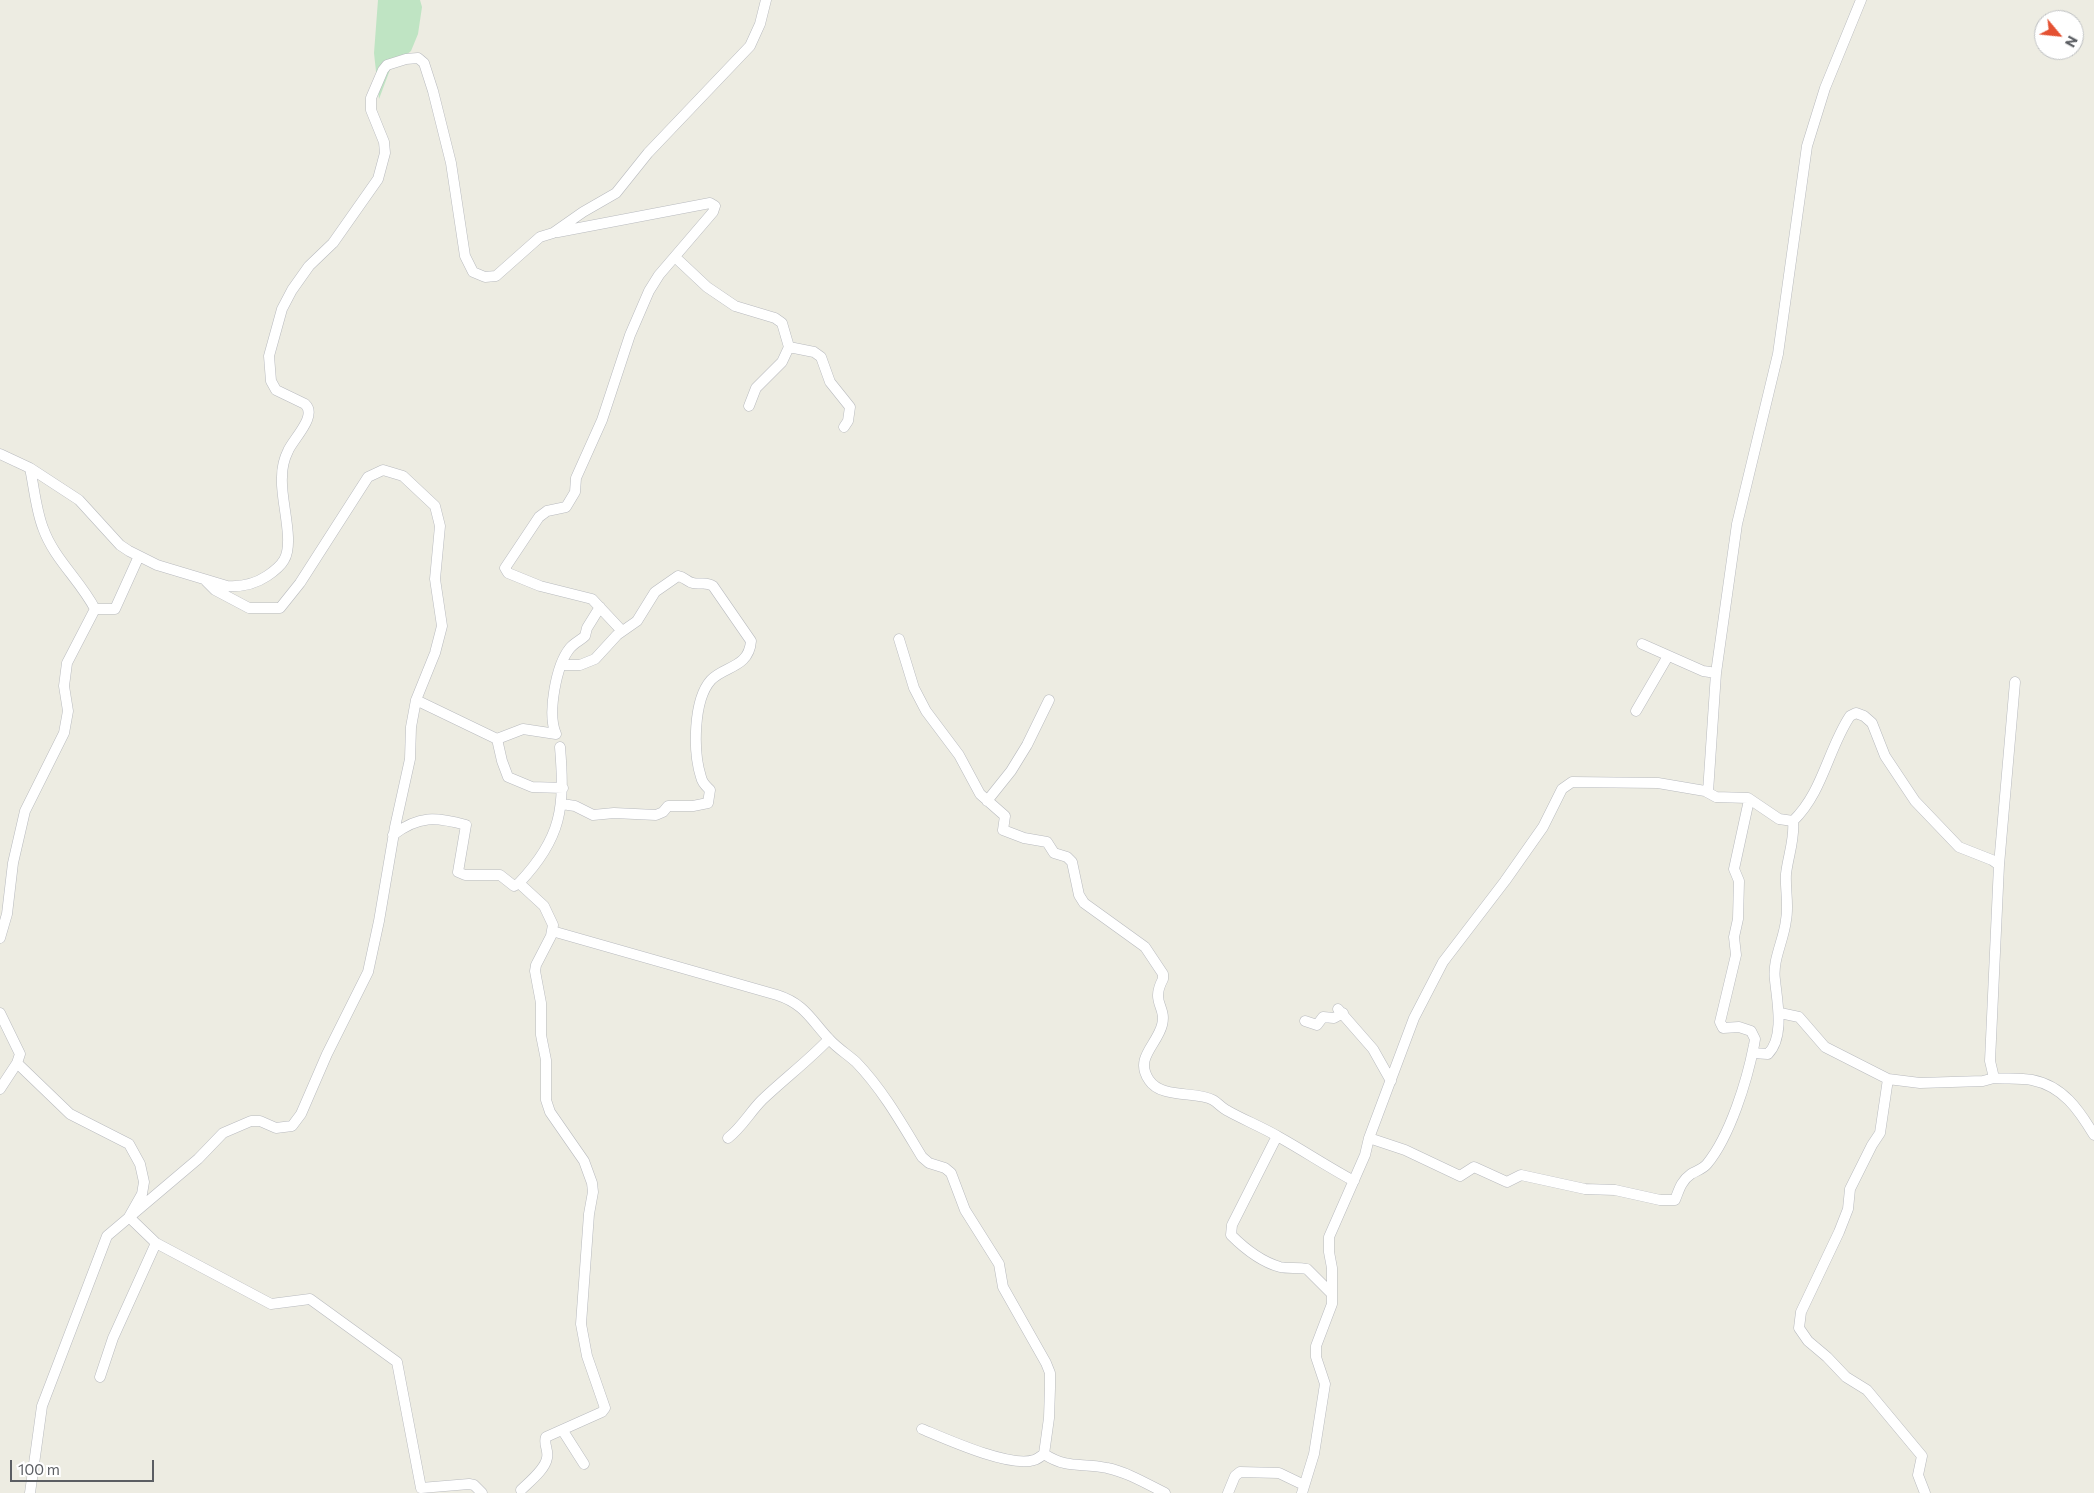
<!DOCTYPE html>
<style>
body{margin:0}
#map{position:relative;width:2094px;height:1493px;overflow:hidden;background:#edece2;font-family:Commissioner,sans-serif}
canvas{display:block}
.north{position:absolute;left:2034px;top:10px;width:50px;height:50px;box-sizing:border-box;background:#fff;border:1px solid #bdbfc1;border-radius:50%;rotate:118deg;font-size:14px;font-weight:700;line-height:20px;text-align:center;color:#5b5e63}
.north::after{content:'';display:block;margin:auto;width:18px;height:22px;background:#e45132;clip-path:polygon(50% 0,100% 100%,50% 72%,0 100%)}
.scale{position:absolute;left:10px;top:1460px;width:144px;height:22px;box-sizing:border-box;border:2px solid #5b5e63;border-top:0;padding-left:6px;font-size:15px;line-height:18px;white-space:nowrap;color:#5b5e63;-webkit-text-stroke:4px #fff;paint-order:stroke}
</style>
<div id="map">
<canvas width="2094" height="1493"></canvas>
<div class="north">N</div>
<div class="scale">100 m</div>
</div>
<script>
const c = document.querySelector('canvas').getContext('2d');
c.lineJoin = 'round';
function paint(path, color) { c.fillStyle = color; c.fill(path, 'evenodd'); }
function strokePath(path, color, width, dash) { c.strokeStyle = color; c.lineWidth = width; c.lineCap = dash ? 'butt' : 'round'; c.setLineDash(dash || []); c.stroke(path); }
const green = new Path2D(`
 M378,0H420L422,7L418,34L411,51L391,67L379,99L374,53Z`);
const minor = new Path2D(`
 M558,232L710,203L715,206L713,212L659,275L649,291L630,335L602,420L576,478L575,492L566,507L547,511L539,517L505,568L508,573L540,586L592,599L622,631
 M675,257L707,287L735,306L775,318L782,323L789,347
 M749,406L756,388L782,362L789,347L814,352L821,357L830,382L850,407L848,421L844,427
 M0,454L30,468L79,500L120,545L129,551L157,565L227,586C242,587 255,584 267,576C273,572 280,567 284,560C295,542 280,499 282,477C282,468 284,459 288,451C293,439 318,416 305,404L276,390L271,381L269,356L282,309L292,290L309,266L333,243L378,179L385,153L384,142L371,110V98L383,70L387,65L406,59L418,58L424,63L433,91L451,163L465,256L473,272L485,277L496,276L540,237L553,233L583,212L616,193L648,153L750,46L760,24L766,0
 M95,609H115L139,556
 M899,639L914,688L926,711L959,755L980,794L1005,816L1003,830L1024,838L1047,842L1054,853L1067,857L1072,862L1079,895L1084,903L1145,947L1163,974V979C1150,1003 1167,1006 1162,1025C1157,1045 1134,1058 1149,1080C1161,1099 1197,1091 1213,1100C1218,1103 1222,1108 1228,1111C1244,1120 1262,1127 1279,1137C1304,1151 1328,1167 1354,1181
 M1642,644L1703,671L1716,673
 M416,700L497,739L523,729L556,734
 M1636,711L1668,656
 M556,734C547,714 556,665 570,648C574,643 581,640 585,636L587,628L600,607
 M497,739L502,761L508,777L532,787L563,788
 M1708,792L1716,673L1737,524L1778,354L1807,146L1825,88L1861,0
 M987,801L1011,771L1027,745L1049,700
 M562,804L575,806L593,815L614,813L656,815L663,812L668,806H693L708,803L710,790C706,786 702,783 701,777C693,752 693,700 711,680C724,666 749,668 751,641L713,586C706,581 700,585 693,583C687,582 685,577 678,576L655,592L637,621L617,635L595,659L580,665H562
 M393,835C419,815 436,817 466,825L458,872L465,875H500L514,886L519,883
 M1999,865L2015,682
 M552,931L777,995C805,1004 811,1020 829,1039C837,1048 847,1054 856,1062C883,1090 902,1124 922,1157L929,1163L945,1168L951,1173L965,1210L999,1264L1003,1287L1046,1363L1050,1373V1388L1049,1418L1044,1454C1069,1470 1081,1462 1107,1468C1127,1472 1147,1484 1165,1493
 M0,938L7,914L13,863L25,811L64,733L68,711L64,686L67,663L95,609C80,580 54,559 43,528C36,510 34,487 30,468
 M1338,1009L1373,1049L1391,1081
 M0,1013L20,1054L17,1063L0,1089
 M1780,1013L1799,1017L1825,1047L1888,1079L1920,1083L1983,1081L1994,1078
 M1305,1021L1317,1025L1323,1017L1334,1018L1343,1013
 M1753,1053L1768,1054C1785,1037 1777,1001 1775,980C1772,960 1784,940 1786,920C1789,905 1785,889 1786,874C1788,856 1795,839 1793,821
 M17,1063L70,1114L129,1144L140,1164L144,1182L142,1194L129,1217L156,1243L271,1304L310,1299L397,1362L421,1488L469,1484L474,1485L482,1493
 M1888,1079L1880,1133L1872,1145L1850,1189L1848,1209L1839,1232L1801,1312L1799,1328L1808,1341L1827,1357L1846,1377L1867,1390L1922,1456L1918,1475L1925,1493
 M1277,1136L1232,1225L1231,1235C1244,1248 1262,1262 1280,1267C1288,1269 1298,1267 1307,1269L1332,1294
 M728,1138C742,1127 750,1112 762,1100C784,1079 808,1061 829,1039
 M1369,1138L1405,1150L1460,1176L1474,1167L1507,1182L1521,1175L1585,1189L1615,1190L1660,1200H1675C1679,1190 1681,1181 1691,1174C1696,1171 1703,1169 1707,1164C1730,1136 1747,1081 1754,1045L1755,1039L1751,1031L1739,1027L1723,1028L1720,1022L1736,955L1734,937L1738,919L1739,881L1734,869L1749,800
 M100,1377L113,1338L156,1243
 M922,1429C946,1439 1010,1468 1034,1460C1038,1459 1041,1456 1044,1454
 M563,1431L584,1464
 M521,1490C529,1482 545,1470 547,1458C549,1450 543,1444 546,1437L602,1412L605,1408L587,1356L581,1324L589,1214L593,1192L592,1183L584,1161L550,1112L546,1100V1060L541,1035V1003L535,971L536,965L551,936L553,925L544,906L519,883C562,838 565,807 560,747
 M30,1493L42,1406L107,1236L198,1159L223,1133L251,1121H260L276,1128L292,1126L301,1114L327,1054L368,972L379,921L395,827L410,759L411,727L416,700L435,653L442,626L435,579L440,526L435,506L403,476L383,470L368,477L300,583L280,608H249L215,590L206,581
 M1228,1493L1235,1476L1240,1472L1279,1473L1304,1485
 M1302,1493L1314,1454L1325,1384L1316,1357V1346L1332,1304V1268L1329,1252V1237L1365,1155L1369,1138L1414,1018L1443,962L1505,881L1543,827L1562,789L1572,782L1658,783L1705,791L1716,797L1748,798L1779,819L1793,821C1823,792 1828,749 1850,716L1856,713L1864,716L1872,723L1885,756L1915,801L1959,847L1992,860L1999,865L1990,1061L1994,1078C2006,1079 2020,1078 2032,1080C2063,1086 2079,1110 2094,1135`);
paint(green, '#bfe4c3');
strokePath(minor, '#b8babe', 11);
strokePath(minor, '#fff', 10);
</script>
